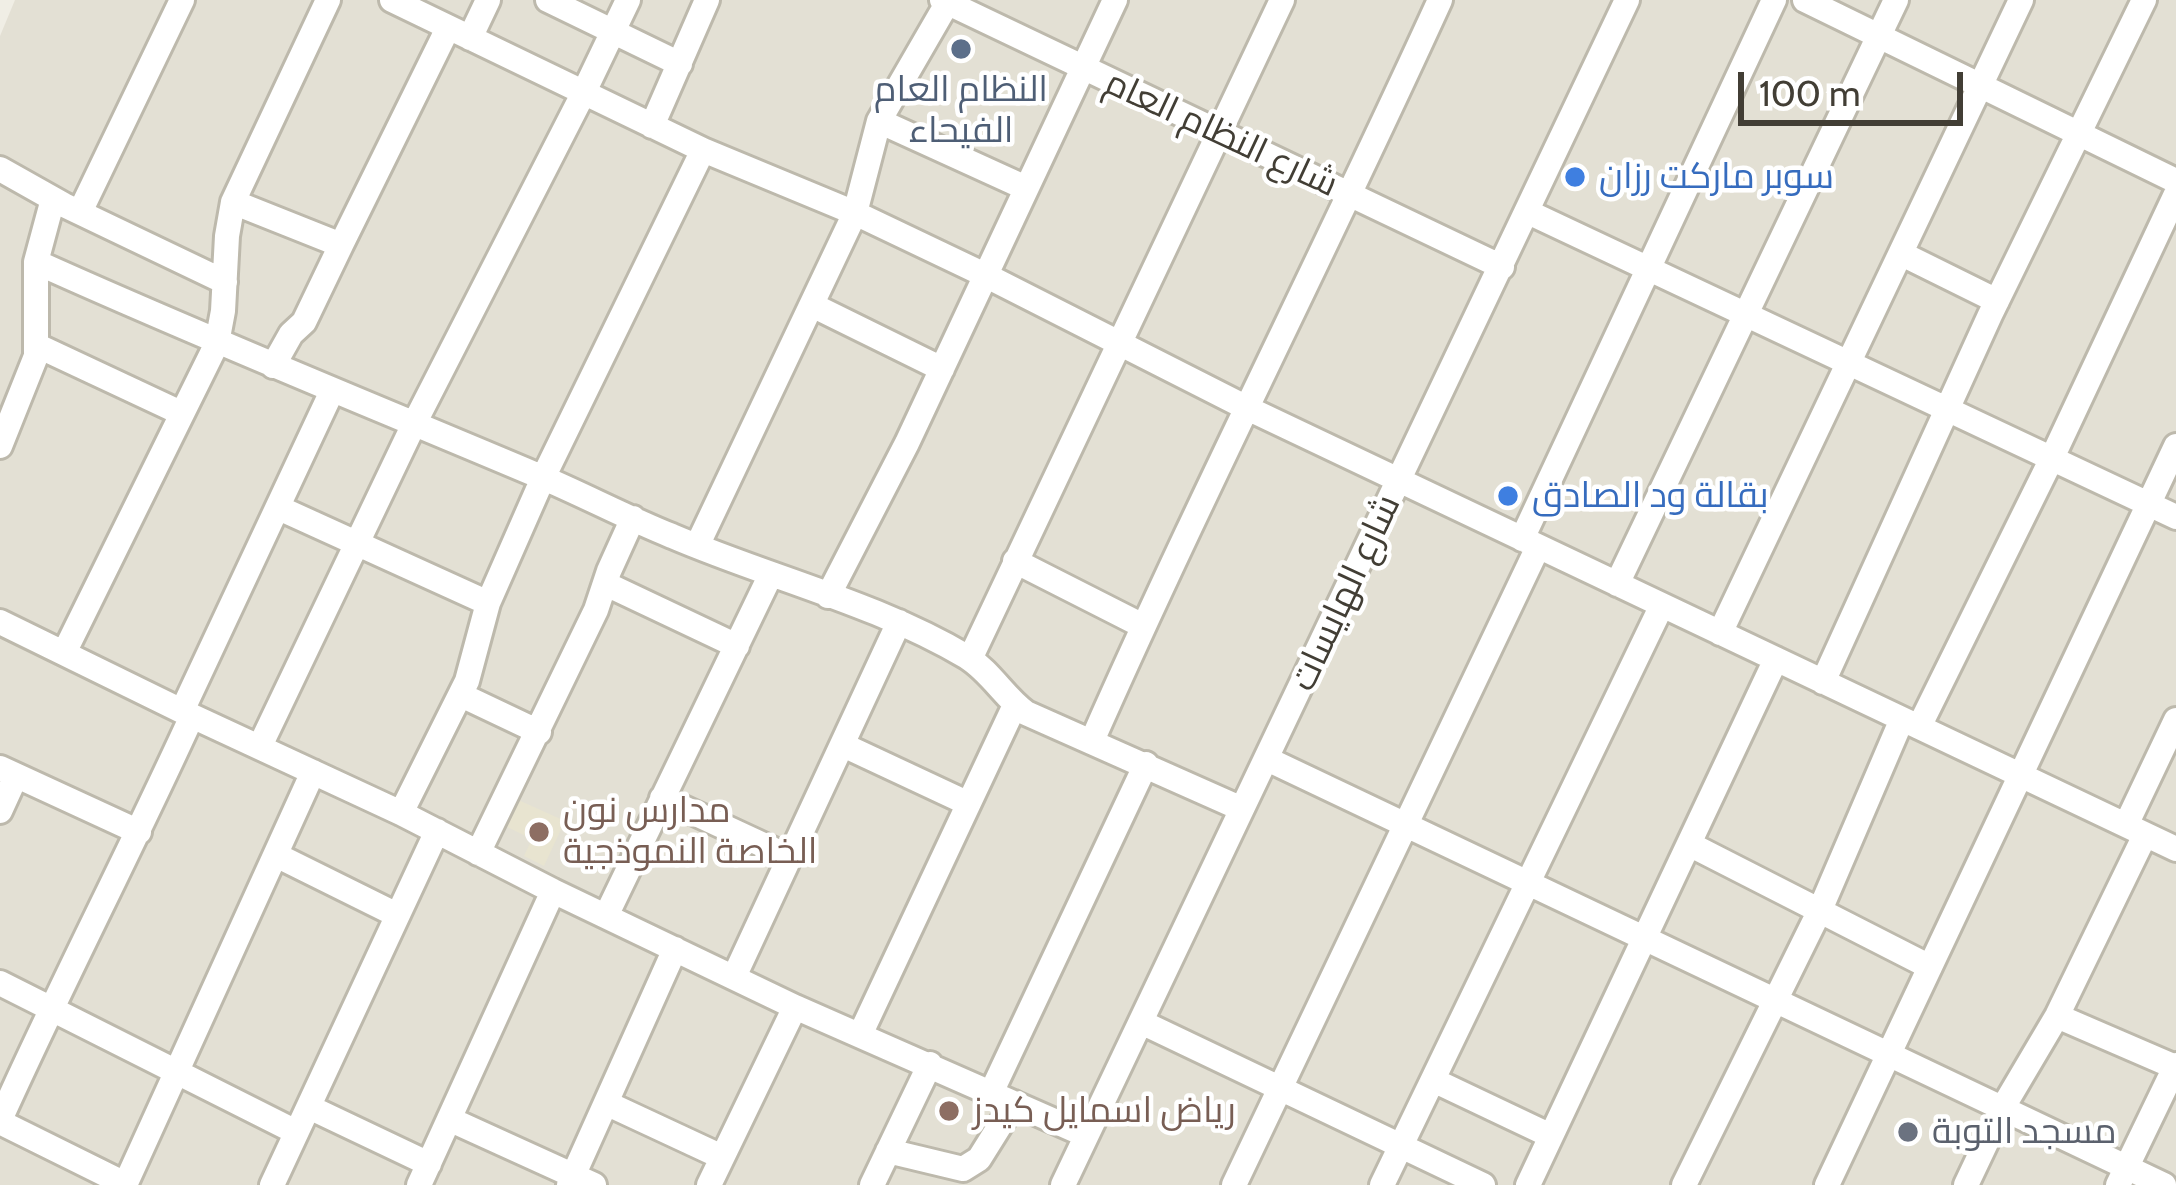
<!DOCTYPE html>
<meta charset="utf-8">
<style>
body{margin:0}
#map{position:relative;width:2176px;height:1185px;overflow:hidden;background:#f0eee5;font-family:Cabin,sans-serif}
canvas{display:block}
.scale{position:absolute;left:1738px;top:72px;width:225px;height:54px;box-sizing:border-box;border:6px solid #423e35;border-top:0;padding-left:15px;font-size:36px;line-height:42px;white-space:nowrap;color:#423e35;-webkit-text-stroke:9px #fff;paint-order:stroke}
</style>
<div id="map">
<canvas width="2176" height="1185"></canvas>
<div class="scale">100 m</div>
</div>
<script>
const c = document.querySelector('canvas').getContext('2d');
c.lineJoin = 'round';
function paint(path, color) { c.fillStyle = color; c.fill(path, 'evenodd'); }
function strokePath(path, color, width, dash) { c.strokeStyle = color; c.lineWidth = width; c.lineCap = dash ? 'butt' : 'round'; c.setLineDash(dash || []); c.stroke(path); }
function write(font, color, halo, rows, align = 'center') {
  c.font = font + ' Cabin,Cairo,sans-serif'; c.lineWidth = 9; c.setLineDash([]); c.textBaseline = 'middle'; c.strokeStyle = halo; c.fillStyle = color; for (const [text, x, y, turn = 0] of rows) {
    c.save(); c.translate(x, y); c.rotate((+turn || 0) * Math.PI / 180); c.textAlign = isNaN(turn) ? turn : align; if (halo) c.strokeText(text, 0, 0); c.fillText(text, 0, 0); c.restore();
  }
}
const residential = new Path2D(`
 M15,0H2176V1185H0V36Z`);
const education = new Path2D(`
 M516,799L565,821L544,866L524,856L532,839L503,825Z`);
const minor = new Path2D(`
 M392,0L703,150L855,213L985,275L1247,408L2176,849
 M548,0L680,64
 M942,0L1502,267
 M1805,0L2176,181
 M470,38L488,0
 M879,121L1026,188
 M652,126L707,0
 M0,169L64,205L225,282
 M233,202L341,245L448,28
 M80,212L182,0
 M1528,212L2176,517
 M1902,254L1997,301
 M36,262C202,337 371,405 539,476C584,495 627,518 672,536C770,578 876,603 967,657C991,672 1004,697 1026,713L1242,809
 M812,305L942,369
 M38,346L181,413
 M273,366L291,334L304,322L341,245
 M0,446L36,356V262L53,199
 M279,508L488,603
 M1522,539L1774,0
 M697,546L855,213L879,121L949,0
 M1015,561L1143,626
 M606,584L737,646
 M1617,584L1896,0
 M828,596L907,443L1115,0
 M0,622L192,716L401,813L553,891L795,1007L1086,1135
 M1720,633L2021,0
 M64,653L217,343L223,311L227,236L233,202L328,0
 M970,659L1282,0
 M1823,682L1990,315L2144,0
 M461,695L539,732
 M182,711L332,391
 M1919,727L2052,458L2176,194
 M1092,741C1202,492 1327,248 1440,0
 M843,745L967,803
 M260,746L414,424L583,94L628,0
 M1267,759L2164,1185
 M0,768L139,832
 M662,798L789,857
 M0,811L16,776
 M401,813L467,681L488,603L543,478L703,150
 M2126,825L2176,720
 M1689,844L1930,967
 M478,853L596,610L609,571L633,518
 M276,855L397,915
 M606,916L771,574
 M734,977L899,622
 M0,983L296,1132
 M2057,1016L2175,1067
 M1141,1022L1483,1185
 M860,1035L1015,705
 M1433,1080L1551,1136
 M991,1093L1146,764
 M606,1103L722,1157
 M309,1107L429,1164
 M449,1119L594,1185
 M0,1120C61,984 130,852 192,716
 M0,1122L125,1184
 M888,1151L963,1169L979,1159L1014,1103
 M125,1185L313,772
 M272,1185L437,831
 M419,1185L553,891
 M569,1185L675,949
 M709,1185L795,1007
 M872,1185L930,1064
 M1063,1185L1627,0
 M1234,1185L1538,547
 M1382,1185L1662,605
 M1528,1185L1776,659
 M1684,1185L1820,910L1902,719
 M1827,1185L2176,446
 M1966,1185L2002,1109L2057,1016L2145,835
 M2118,1185L2176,1065`);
const markers = [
 [961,49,12,"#5c6f8a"],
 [1575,177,12,"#3f7fe0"],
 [1508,496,12,"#3f7fe0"],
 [539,832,12,"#8d6e63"],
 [949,1111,12,"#8d6e63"],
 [1908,1132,12,"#6b7280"]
];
const serviceNames = [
 ["النظام العام",961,90],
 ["الفيحاء",961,131]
];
const streetNames = [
 ["شارع النظام العام",1221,134,25],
 ["شارع الهايسات",1346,593,-65]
];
const shopNames = [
 ["سوبر ماركت رزان",1599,177],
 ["بقالة ود الصادق",1532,496]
];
const educationNames = [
 ["مدارس نون",563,811],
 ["الخاصة النموذجية",563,852],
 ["رياض اسمايل كيدز",973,1111]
];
const worshipNames = [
 ["مسجد التوبة",1932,1132]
];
paint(residential, '#e3e0d4');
paint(education, '#e8e4d0');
strokePath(minor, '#bdb9ac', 30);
strokePath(minor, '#fff', 24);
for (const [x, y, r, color] of markers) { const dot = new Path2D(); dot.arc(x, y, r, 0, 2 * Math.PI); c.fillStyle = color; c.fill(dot); strokePath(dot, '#fff', 4.5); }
write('36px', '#4e5e75', '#fff', serviceNames);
write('36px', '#423e35', '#fff', streetNames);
write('36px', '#366cbe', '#fff', shopNames, 'left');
write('36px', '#785e54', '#fff', educationNames, 'left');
write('36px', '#5b616d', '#fff', worshipNames, 'left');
</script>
